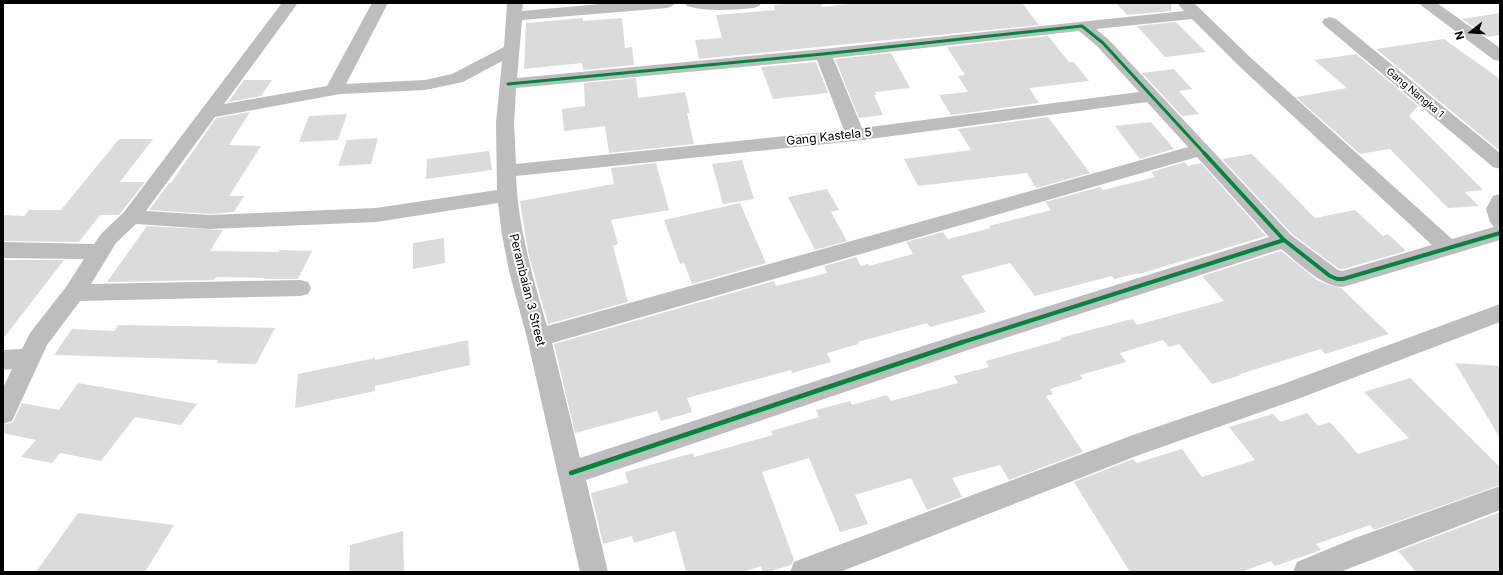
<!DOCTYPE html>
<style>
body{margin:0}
#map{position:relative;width:1503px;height:575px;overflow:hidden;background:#fff;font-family:Inter,sans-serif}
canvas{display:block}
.frame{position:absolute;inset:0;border:4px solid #000;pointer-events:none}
.north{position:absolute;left:1451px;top:12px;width:40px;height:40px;-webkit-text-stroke:3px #fff;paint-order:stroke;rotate:253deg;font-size:11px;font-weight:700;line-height:16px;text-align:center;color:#000}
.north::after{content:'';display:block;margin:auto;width:14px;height:18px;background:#000;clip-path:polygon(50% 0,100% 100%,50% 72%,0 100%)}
</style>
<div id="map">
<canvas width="1503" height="575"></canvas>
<div class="frame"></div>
<div class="north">N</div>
</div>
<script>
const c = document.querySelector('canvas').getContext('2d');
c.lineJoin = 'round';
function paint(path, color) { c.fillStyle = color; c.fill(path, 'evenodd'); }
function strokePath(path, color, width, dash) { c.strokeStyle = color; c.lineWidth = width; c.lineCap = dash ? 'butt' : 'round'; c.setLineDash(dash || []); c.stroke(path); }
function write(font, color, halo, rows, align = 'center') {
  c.font = font + ' Inter,sans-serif'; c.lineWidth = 4; c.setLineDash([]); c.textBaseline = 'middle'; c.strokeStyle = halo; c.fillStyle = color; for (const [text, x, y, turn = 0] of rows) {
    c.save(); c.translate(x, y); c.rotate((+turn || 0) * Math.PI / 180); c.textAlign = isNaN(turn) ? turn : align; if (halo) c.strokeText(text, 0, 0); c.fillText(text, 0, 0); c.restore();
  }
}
const building = new Path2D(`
 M801,3H821L822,7L858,3H1022L1039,25L699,59L695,40L722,38L716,15L775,10L774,5Z
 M1116,3H1171V11L1127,15Z
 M1500,13V35L1487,37L1462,19Z
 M583,18V21L622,18L625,48L632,47L634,65L583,70L582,63L524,69L526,23Z
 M1176,22L1206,52L1165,57L1137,26Z
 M1048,36L1069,62H1074L1089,81L1029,88L1039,103L951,115L939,95L968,92L958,76L965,75L947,47Z
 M1444,39L1500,79V151L1376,49Z
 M891,53L910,88L875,92L877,95H874L883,115L859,118L835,59Z
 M1356,54L1418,106L1409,116L1483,190L1465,192L1479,206L1448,208L1390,149L1360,154L1296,97L1347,88L1314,60Z
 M816,62L828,93L773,99L761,67Z
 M1174,69L1192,89L1179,91L1199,114L1182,116L1142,73Z
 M636,78L638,98L685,92L690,113H687L694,144L609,153L605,126L564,131L562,109L585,106L584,83Z
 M244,80H272L261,96L228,102Z
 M250,112L229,145L261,146L229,196H244L234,212L210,214L149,210L169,183H171L216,118Z
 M347,114L338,140L299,142L309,116Z
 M1048,117L1090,173L1036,188L1027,173L918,186L904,159L971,150L958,129Z
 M1151,122L1174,149L1140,159L1115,126Z
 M378,138L371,164L338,166L347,140Z
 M119,139H153L120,182H145L119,215H100L79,242L3,241V215L24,216L29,210H61Z
 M489,151L492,170L426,179L427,159Z
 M1252,154L1315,218L1355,210L1383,236L1388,234L1406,251L1343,269H1339L1292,234L1222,159Z
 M742,160L754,199L723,204L712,164Z
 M1185,162L1188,166L1201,163L1266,236L1139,274L1138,273L1114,279L1112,276L1035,296L1010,263L961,276L986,312L930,327L927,323L858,342L859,344L827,353L831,362L792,373L791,370L687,398L692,412L661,421L657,411L575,433L554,344L774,281L776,286L827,273L824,266L856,257L861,266L868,264L869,266L913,254L906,242L943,232L948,239L991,228L989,226L1051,210L1045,202L1100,187L1103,190L1155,177L1151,172Z
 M656,163L669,210L611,220L618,244L613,246L628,302L548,324L528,252L520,201L614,184L611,168Z
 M827,189L839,210L831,212L847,241L815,250L788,197Z
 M740,203L766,263L692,284L684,263L680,264L664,220Z
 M147,226L223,230L210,251L278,252L280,250L312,251L298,279H264L265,278L216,277L214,280L107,282Z
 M444,238L445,263L413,269V243Z
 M1281,251L1317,280L1326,284L1341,288L1389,334L1325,354L1321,349L1240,374L1241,375L1212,384L1179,344L1169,347L1163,340L1120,353L1126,362L1080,375L1083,379L1050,389L1053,394L1046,396L1083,452L1009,480L1000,465L952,478L962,497L927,510L911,478L855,495L868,524L840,532L809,458L762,472L794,560L791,565L768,572H763L761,566L743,572H686L675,531L634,543L632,536L603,544L591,493L628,483L625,472L693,453L694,457L773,435L771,431L819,417L816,410L850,401L852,405L887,395L891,401L958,383L954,376L989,367L986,361L1061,340L1060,338L1132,319L1137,325L1224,301L1202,276Z
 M3,260H64L3,339Z
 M118,325L237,327L275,328L256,364L217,363L218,360L54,355L72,329L114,331Z
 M468,340L470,365L375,386V391L295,408L298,374L375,358V360Z
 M1455,363L1500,366V438Z
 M1410,378L1500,467V485L1374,530L1370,525L1316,544L1321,550L1275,566L1271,561L1241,572H1130L1074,482L1133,459L1137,463L1182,449L1202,477L1255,460L1229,427L1273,414L1280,422L1307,413L1318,426L1330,422L1358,454L1409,438L1364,392Z
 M78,383L197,404L181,425L135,417L101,461L60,453L52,463L21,457L36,440L3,433V425L13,422L22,403L59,410Z
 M1500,512V572H1416L1398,551Z
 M78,513L174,525L145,572H36Z
 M403,531L404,572H349L350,545Z`);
const street = new Path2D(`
 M282,3H298L224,104L327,86L372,3H388L346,84L425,80L452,74L504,47L507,3H523L522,11L612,3H675L672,6L667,8L522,20L517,78L823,49L1184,11L1177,3H1194L1251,58L1452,239L1494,227L1490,222L1486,209L1493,196L1500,194V240L1343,287C1321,287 1298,262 1281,249L971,349L586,480L608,572H580L527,338L509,271L502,235L498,203L376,222L210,229L136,224L116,243L91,284L300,280L308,282L311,288L308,294L300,296L80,301L47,345L12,421L3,424V388L12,369L3,370V350L22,349L30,333L66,287L84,259L3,258V242L94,244L102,233L124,212ZM1192,19L1239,66L1432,245L1343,271L1338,270L1291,235L1109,40L1096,29ZM1079,31L1097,46L1139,92L862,128L833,58ZM817,60L844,130L516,164L514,123L516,88ZM502,61L496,123L497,190L376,208L210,215L146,211L215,117L340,94L425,90L463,82ZM1147,102L1188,147L547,326C533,277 518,228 516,176L855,141ZM1197,157L1269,237L966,332L580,458L552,343Z
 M684,3H762L759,6L754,8C731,10 709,12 687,6Z
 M1419,3H1437L1500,48V61L1494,60L1422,6Z
 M1330,17L1336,19L1500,153V169L1493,167L1324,25L1322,22L1324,19Z
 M1500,304V322L1295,400L1139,455L840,572H790L794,562L804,558L1133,435L1280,385Z
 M1500,486V510L1340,572H1293L1297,562L1355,538Z`);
const cyclewayFar2 = new Path2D(`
 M508,84L823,54L1082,26L1103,43L1205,154`);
const cyclewayFar1 = new Path2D(`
 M1204,153L1284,240L1330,276L1337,279H1343L1500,233
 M960,343L1284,240`);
const cycleway = new Path2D(`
 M571,473L963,342`);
const farStreetnames = [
 ["Gang Nangka 1",1415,93,40]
];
const streetNames = [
 ["Gang Kastela 5",829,137,-6],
 ["Perambaian 3 Street",527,290,76]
];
paint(building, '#dbdbdb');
paint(street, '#bdbdbd');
strokePath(cyclewayFar2, '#00873e', 3);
strokePath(cyclewayFar1, '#00873e', 4);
strokePath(cycleway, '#00873e', 4.5);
write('10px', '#000', '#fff', farStreetnames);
write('12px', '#000', '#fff', streetNames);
</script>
